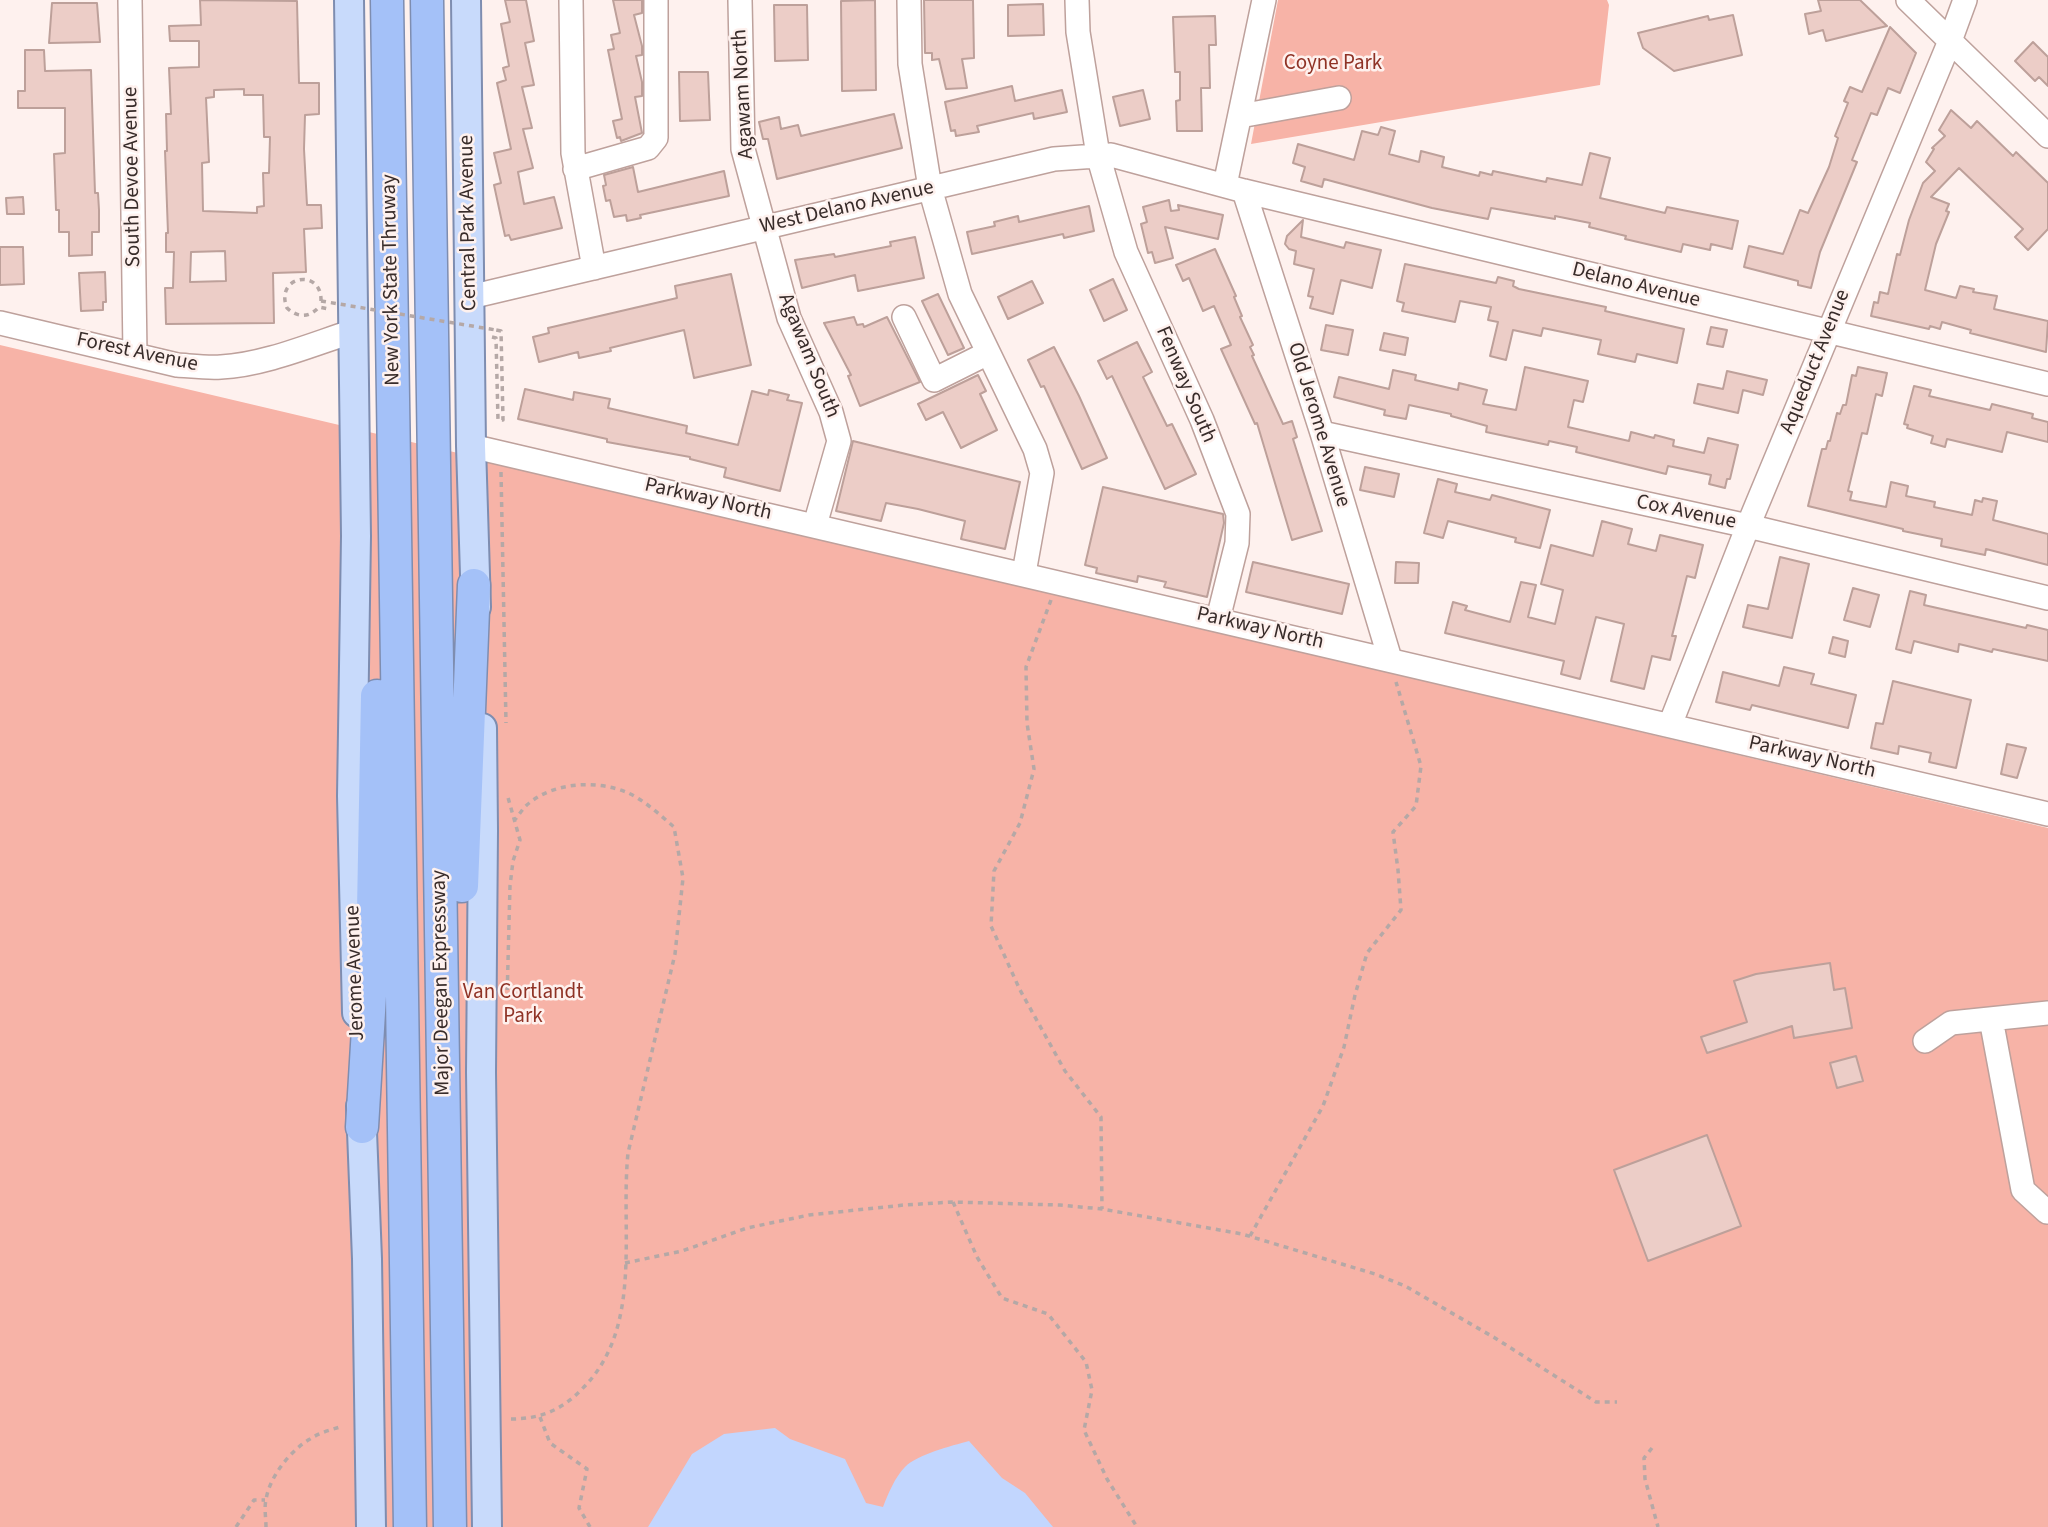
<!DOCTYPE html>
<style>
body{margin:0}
canvas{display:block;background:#fef1ee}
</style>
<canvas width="2048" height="1527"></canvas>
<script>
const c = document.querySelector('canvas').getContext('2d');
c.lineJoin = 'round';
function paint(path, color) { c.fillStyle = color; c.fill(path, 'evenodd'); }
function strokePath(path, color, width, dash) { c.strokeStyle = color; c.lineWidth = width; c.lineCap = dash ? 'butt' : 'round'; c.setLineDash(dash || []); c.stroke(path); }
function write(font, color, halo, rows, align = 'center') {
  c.font = font + ' "Source Sans 3",sans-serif'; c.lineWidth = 5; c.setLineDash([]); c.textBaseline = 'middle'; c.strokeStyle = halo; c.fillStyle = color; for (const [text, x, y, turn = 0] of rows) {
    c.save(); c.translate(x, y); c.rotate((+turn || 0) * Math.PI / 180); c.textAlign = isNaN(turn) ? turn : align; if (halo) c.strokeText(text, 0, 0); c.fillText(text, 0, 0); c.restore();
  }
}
const green = new Path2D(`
 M1278,0H1607L1609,5L1600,85L1251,144Z
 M0,345L2048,828V1527H0Z`);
const water = new Path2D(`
 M775,1428L790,1439L845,1459L866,1503L883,1507C888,1494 895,1477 905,1467C918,1454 951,1446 969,1441L1002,1478L1025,1493L1053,1527H648L692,1454L724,1434Z`);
const building = new Path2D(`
 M200,0L297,1L299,83H319V114L305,115L304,149L307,205H321L322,228L304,229L306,272L273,273L274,323L166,324L165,288H173L174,252H166V233H168L165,151H167L166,114H171L169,68L199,67V41H170L169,26L201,25ZM244,89V95H263L264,137H270L269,173H263L264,206L257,207V213L203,211L202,163L209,162L206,98L214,97V90ZM225,251L226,281L190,282L191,252Z
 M505,0H526L534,41L525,43L534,85L522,87L532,128L523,129L533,168L518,172L524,204L554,197L562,228L511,240L509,235L505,236L494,185L501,183L494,153L511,149L497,83L506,80L503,68L509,66L501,24L510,22Z
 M613,0H642V13L634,15L642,46V55L636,56L642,82V96L635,97L642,133L621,141L620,137L617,138L613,121L622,119L608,50L614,49L611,35L620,33Z
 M875,0L876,90L842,91L841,1Z
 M924,0H973L974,58L962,59L967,88L946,89L939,59L932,60V53H925Z
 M1818,0H1860L1887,26L1826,41L1823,30L1809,34L1805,14L1821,11Z
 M52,3H97L100,42L49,43Z
 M1043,4L1044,35L1008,36V5Z
 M774,5H807L808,60L775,61Z
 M1733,15L1742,55L1674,71L1643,48L1638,33L1708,16L1709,20Z
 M1215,16L1216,45H1209L1210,88H1201L1202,131H1177L1176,101L1180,100V72H1175L1173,17Z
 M1890,27L1916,53L1900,93L1888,88L1877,115L1871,113L1852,160L1857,162L1820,252L1811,288L1798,285V281L1744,267L1749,246L1783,254L1800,210L1808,213L1829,167L1838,138L1835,136L1848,103L1844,101L1850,87L1862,92Z
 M2033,42L2048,57V86L2039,77L2035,81L2015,61Z
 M25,50H44L45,71L91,70L95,193H98L99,210V232H92V255L69,256V232H59V210H56L54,154L65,153V108H18V91H25Z
 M679,72H708L710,120L680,121Z
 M1012,86L1015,101L1062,90L1067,112L1034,119L1033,113L977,126L979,132L956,136L955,130L951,131L945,102Z
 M1143,90L1150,119L1120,126L1113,97Z
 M1951,110L1971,128L1977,121L2013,156L2016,152L2048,183V229L2028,250L2015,237L2023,229L1959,168L1931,197L1949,204L1946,211L1949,212L1936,244L1925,290L1956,298L1960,286L1974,289L1973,292L1997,296L1994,309L2048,321L2046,352L1970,333L1971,330L1942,322L1940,329L1930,326L1929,329L1871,316L1874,302L1878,303L1880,292L1888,294L1897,254L1900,255L1909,220L1923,183L1935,171L1926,162L1934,149L1932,148L1945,136L1939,130Z
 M894,114L902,148L777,179L768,139H763L759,122L779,117L781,129L798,125L801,136Z
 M1381,127L1395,131L1389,154L1419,162L1421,151L1444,157L1442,167L1479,176L1480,172L1492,175L1493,171L1546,182L1547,178L1582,185L1590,153L1610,158L1600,198L1665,213L1667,207L1738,221L1732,249L1711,244L1710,250L1683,244L1681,252L1625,239L1626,236L1589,227L1590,223L1555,216V219L1491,208L1488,219L1432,208L1324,179L1322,187L1301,181L1305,167L1293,163L1298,144L1354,160L1362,131L1378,135Z
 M633,167L638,192L724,171L729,196L640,215L641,218L627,221L626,215L614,217L610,200L606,201L603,186L606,185L604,175Z
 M23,197L24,214H7L6,198Z
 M1169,200L1171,211L1179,210L1178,205L1223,215L1218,239L1165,227L1173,258L1155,263L1152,252L1148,253L1141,224L1147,222L1143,207Z
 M1089,206L1094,231L1064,238L1063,234L972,254L967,232L995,226L994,222L1018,216L1019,222Z
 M1303,220L1301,237L1344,248L1346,242L1381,250L1372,288L1341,280L1333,314L1310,308L1313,297L1308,296L1314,269L1294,264L1296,251L1289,249L1285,244L1287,236Z
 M915,237L924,278L858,291L855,275L802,288L795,260L834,254L835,257L891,246L890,242Z
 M0,247H23L24,284L0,285Z
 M1215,249L1236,296L1234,297L1242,316L1240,317L1253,345L1250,347L1254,355L1252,356L1283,424L1292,421L1297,437L1293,439L1322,531L1292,540L1257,423L1255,424L1221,349L1231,345L1214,306L1203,311L1189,278L1183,281L1176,265Z
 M1405,264L1496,283L1498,277L1514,281L1513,286L1519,289L1606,307L1605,311L1684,329L1677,363L1637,354L1635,362L1598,354L1601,340L1543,328L1541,336L1513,330L1506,360L1490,356L1498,322L1488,320L1491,307L1460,301L1455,322L1402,311L1404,303L1397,301Z
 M105,272L106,302H103V310L81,311L79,273Z
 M731,274L751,365L694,378L684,330L610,348L611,351L579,358L578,352L539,362L533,337L549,333L548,328L677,298L675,286Z
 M1113,279L1127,310L1104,321L1090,290Z
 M1032,281L1043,303L1008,319L998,297Z
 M938,294L964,348L948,355L922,301Z
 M854,317L857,325L863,324L864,327L887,317L920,382L860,406L848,376L851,375L824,323Z
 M1326,325L1353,330L1348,355L1321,350Z
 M1711,327L1727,330L1723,347L1707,344Z
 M1384,333L1408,338L1405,355L1380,350Z
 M1137,342L1152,372L1143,377L1167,426L1172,424L1196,474L1165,489L1112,376L1107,379L1098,361Z
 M1054,347L1079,396L1107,458L1082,469L1044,386L1041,387L1028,360Z
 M1525,367L1588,381L1583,402L1574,400L1568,427L1629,441L1631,432L1654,438L1655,435L1674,440L1673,446L1704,453L1708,438L1738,445L1730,479H1727L1725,488L1709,484L1711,475L1668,466L1666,474L1576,452L1577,447L1549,441L1548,445L1486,432L1487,426L1451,416V414L1409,405L1406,419L1384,415L1385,410L1334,397L1339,377L1389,389L1393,370L1416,375L1415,380L1458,390L1459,383L1487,390L1483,404L1516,410Z
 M1858,367L1887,373L1882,396L1876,394L1867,434L1862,433L1848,491L1852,492L1850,500L1886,507L1891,482L1908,486L1906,496L1935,502L1934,507L1972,515L1975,500L1982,502L1983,498L1997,501L1993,520L2048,534V565L1986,549L1985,555L1941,546L1942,539L1903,531V529L1808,506L1822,449H1826L1828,441H1830L1837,413L1840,414L1843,405H1846L1852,375L1856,376Z
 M1727,371L1767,380L1763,395L1743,390L1738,413L1694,403L1698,384L1723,389Z
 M978,375L986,391L980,394L997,430L961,448L943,412L926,420L918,404Z
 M1914,386L1931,390L1929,396L1990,410L1992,404L2033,414L2032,418L2048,422V442L2007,432L2002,452L1947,439L1945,447L1931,443L1933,436L1907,428L1908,425L1904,424Z
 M525,389L573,400L574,392L610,399L608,408L687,426L686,433L738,445L752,391L768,395L769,390L789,395L787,400L802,403L780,491L724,477L726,468L690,459V457L607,442V439L518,419Z
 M853,441L1020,482L1005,549L961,539L965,521L918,509L886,503L881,521L836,511Z
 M1365,467L1399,474L1394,497L1360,490Z
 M1438,479L1457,484L1455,492L1490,500L1492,495L1550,510L1540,548L1515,542L1516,538L1448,521L1443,538L1424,533Z
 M1103,487L1223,514L1224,523L1207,597L1164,587L1166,582L1138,576L1137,582L1096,573L1097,568L1085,565Z
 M1602,521L1632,529L1628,544L1656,551L1660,535L1703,545L1695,578L1687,576L1672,636H1676L1670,660L1652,656L1644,689L1611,681L1624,624L1596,617L1580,679L1561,674L1564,661L1445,633L1453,602L1467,606L1465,610L1510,622L1521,582L1536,585L1528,617L1555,624L1563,590L1541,584L1551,545L1593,556Z
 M1780,557L1809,564L1792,638L1743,627L1748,605L1768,609Z
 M1253,562L1349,584L1342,614L1246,592Z
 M1396,562L1419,563L1418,583H1395Z
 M1853,588L1879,595L1870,627L1844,620Z
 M1910,591L1926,595L1924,605L2026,628L2027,625L2048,630V661L1993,649L1992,652L1959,644L1958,652L1914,641L1911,653L1896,649Z
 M1833,637L1848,641L1845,657L1829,653Z
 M1784,667L1814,674L1811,684L1856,695L1848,728L1752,705L1750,710L1716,702L1723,672L1779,686Z
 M1893,681L1971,700L1956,768L1929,762L1931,753L1899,746L1898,754L1871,748L1876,723L1883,724Z
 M2007,744L2026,748L2017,778L2001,774Z
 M1830,963L1834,990L1845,988L1852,1028L1794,1038L1792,1026L1707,1053L1701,1037L1747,1022L1734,981L1756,974Z
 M1856,1056L1863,1081L1837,1088L1830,1063Z
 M1707,1135L1741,1226L1648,1261L1614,1170Z`);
const path = new Path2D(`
 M321,301C322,267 274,276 287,308C298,318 309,318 319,307L329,309
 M492,337L496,338L498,420H503L501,331L496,330
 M501,472L506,723
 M1051,600L1026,667L1027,723L1034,769L1020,823L994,871L991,926L1020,990L1065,1071L1101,1117L1102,1209
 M507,1000L510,886L513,861L520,840L507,794
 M953,1202L977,1257L1002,1298L1048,1314L1086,1362L1092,1390L1084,1430L1107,1479L1137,1527
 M1250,1236L1323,1106L1344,1047L1355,995L1367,953L1401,910L1398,870L1393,832L1416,806L1421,766L1396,682
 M625,1263L682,1251L747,1228L809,1215L904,1205L953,1202L1060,1205L1102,1209L1242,1234L1375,1274L1405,1286L1495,1338L1596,1402H1617
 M540,1417L550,1443L587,1469L579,1508L590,1527
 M511,1419C540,1419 562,1410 582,1389C644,1328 620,1231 628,1153L675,954L683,878L674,827C660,815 643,799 626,792C596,780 554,782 528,804C523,808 519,815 514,821
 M1652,1448L1644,1458L1645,1479L1658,1527
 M236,1527L254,1500H265
 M266,1527C266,1518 264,1508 266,1500C269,1477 291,1450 310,1439C319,1433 330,1430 340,1427`);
const minor = new Path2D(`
 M130,0L135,354
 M571,0L573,153L594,268
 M740,0L743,149L789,318L831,412L839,441L815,525
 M909,0L910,64L930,188L960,294L1035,449L1042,473L1024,573
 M1077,0L1078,32L1098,155L1126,252L1202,420L1238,514L1237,543L1218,619
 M1908,0L2048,136
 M1240,116L1339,98
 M575,169L648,148L656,138V0
 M1225,185L1264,0
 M1244,191L1322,433L1390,659
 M470,297L1054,159L1111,155L1244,191L2048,384
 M904,317L934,380L988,353
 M0,323L177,365C192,366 207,368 221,367C264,365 313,344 354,331
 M1322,433L1748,526L2048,598
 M471,446L2048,814
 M1670,725L1748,526L1950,41L1965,0
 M1991,1019L2023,1190L2047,1212
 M1925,1041L1951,1023L2048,1013`);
const major = new Path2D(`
 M349,0L356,536L352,796L357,1013
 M466,0L471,446L476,607
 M482,728L483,831L481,1072L487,1527
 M361,1106L367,1259L371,1527`);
const highway = new Path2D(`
 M387,0L410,1527
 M427,0L450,1527
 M462,886L474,585
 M362,1127L372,963L377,696`);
const pathBridge = new Path2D(`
 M321,301L496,330`);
const parkNames = [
 ["Coyne Park",1333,64],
 ["Van Cortlandt",523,993],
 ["Park",523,1017]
];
const streetNames = [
 ["Agawam North",744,94,-93],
 ["South Devoe Avenue",133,177,-91],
 ["West Delano Avenue",847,208,-13],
 ["Central Park Avenue",469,223,-91],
 ["New York State Thruway",392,280,-91],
 ["Delano Avenue",1636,286,14],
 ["Forest Avenue",137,353,12],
 ["Agawam South",808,356,68],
 ["Aqueduct Avenue",1816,362,-68],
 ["Fenway South",1185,385,67],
 ["Old Jerome Avenue",1318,425,73],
 ["Parkway North",708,500,13],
 ["Cox Avenue",1686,513,12],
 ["Parkway North",1260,629,13],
 ["Parkway North",1812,758,13],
 ["Jerome Avenue",356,973,-92],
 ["Major Deegan Expressway",442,983,-91]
];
paint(green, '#f7b3a7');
paint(water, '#c2d6fe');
paint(building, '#eccdc7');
strokePath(building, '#bda09a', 2);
strokePath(minor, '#bea19c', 26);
strokePath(major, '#7e8db0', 32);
strokePath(highway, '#7e8db0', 35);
strokePath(path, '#b5a8a6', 3.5, [5, 5]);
strokePath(minor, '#fff', 23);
strokePath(major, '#c8dafb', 28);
strokePath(highway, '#a4c1f8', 32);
strokePath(pathBridge, '#b5a8a6', 3.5, [5, 5]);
write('21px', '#8f3225', '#fef1ee', parkNames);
write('21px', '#382c2a', '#fef1ee', streetNames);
</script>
